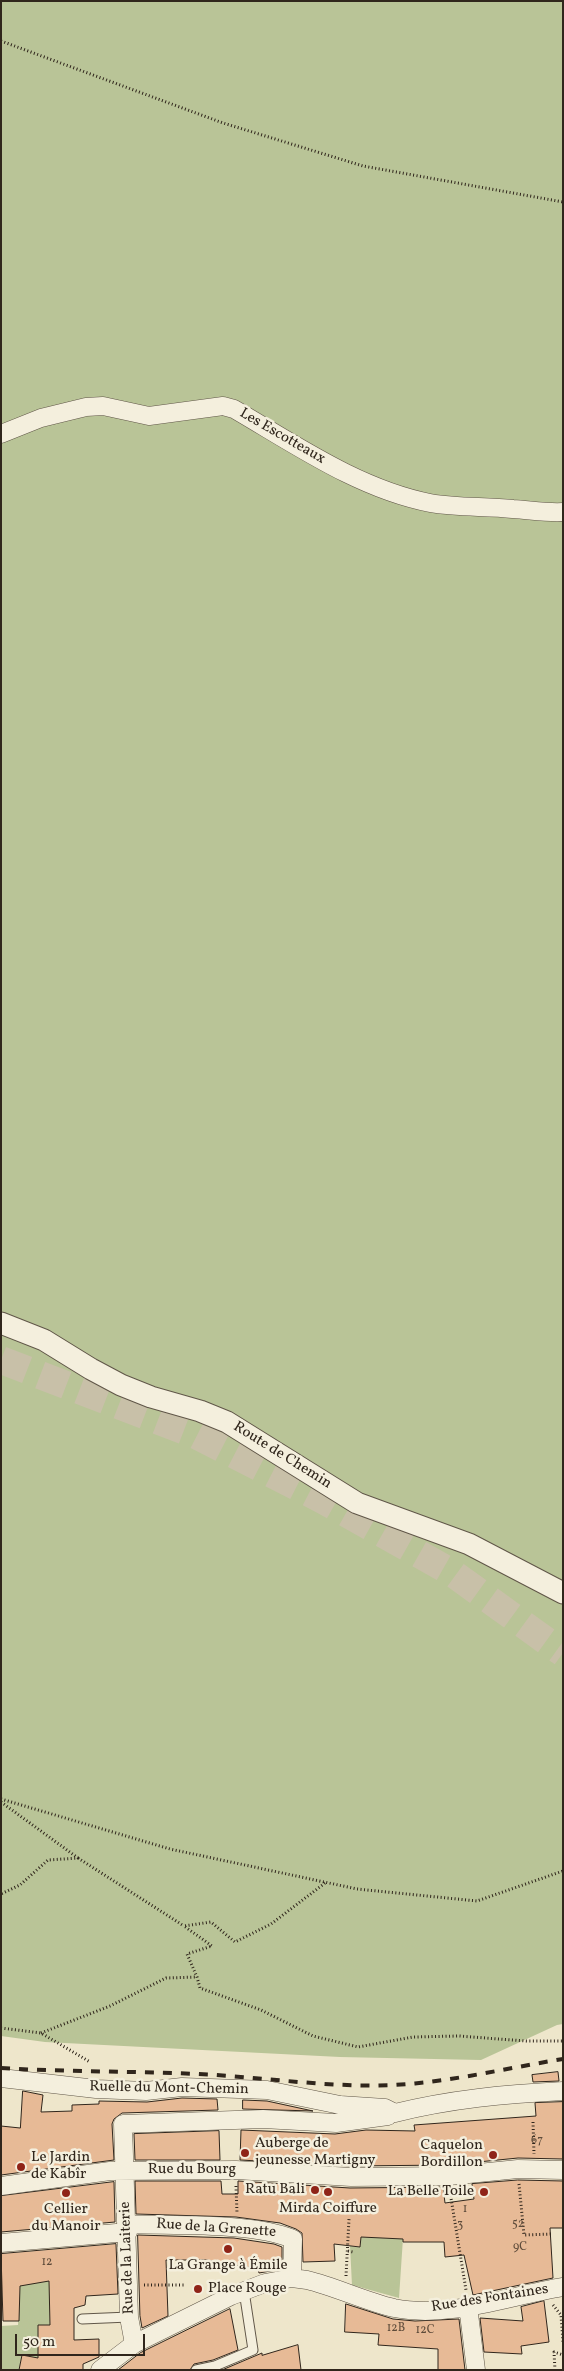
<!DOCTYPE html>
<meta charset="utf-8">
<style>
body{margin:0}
#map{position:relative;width:564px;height:2371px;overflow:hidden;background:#eee6cb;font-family:Vollkorn,serif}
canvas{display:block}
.frame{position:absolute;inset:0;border:2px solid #30261c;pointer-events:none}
.scale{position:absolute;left:15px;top:2334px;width:130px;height:22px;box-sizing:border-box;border:2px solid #30261c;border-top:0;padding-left:6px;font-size:15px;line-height:18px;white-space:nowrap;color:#30261c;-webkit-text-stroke:4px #f4efdd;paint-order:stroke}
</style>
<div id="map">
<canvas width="564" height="2371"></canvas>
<div class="frame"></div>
<div class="scale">50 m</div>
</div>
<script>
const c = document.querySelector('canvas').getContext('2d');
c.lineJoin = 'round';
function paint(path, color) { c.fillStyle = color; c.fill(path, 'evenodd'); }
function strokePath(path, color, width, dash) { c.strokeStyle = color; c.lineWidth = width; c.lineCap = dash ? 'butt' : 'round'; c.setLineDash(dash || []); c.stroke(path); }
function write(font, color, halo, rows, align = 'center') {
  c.font = font + ' Vollkorn,serif'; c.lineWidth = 5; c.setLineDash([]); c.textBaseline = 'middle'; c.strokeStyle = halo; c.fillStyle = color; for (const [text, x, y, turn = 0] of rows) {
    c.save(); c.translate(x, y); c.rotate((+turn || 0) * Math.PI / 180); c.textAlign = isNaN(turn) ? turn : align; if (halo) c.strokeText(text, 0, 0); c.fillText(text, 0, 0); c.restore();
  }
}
const green = new Path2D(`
 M1,1H563V2024L557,2025L481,2060L340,2057L45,2042L1,2036Z
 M361,2236L403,2238L399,2298L352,2285L350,2246L360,2247Z
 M65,2279L50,2307V2325H38V2348L50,2361L22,2355L19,2370H1V2326L18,2325L20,2284Z`);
const building = new Path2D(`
 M558,2072L559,2081L533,2082L532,2075Z
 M23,2091L43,2095L41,2112L72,2111V2105L99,2104V2101L147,2102L182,2098L217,2099L218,2110L122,2113L114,2119L112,2124L114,2160L1,2175V2126L20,2128Z
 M243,2100L267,2101L313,2111L243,2109Z
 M563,2102V2159L518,2158L448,2165L351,2166L240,2160L241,2130L335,2134L366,2130L415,2131L414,2125L536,2116L535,2103Z
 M219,2131L220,2160H135L134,2134Z
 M518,2180L563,2181V2228H550L553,2278L473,2295L464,2255L445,2257L444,2242H403V2239L361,2237L360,2247L334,2244L335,2261L303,2262L302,2233L296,2229L280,2223L236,2217L136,2214L135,2181H221L222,2194H238V2181L350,2188L443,2187L445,2203L474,2199L472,2184Z
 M114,2182L115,2222L1,2232V2196Z
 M138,2235L234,2238L274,2244L282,2247V2269L259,2273L258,2269L206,2260H166L168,2316L142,2328L140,2316Z
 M116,2244L118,2294L86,2296L85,2305L74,2308V2340L99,2339V2357L83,2364V2370H19L22,2355L38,2358V2325H50L49,2281L20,2286L19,2321H3L1,2254Z
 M544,2301L549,2342L521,2346L522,2354L484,2352L480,2318L523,2321L521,2307Z
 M346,2304L393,2319L415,2321L459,2319L465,2370H438V2349L378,2345L379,2334L345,2332Z
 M230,2309L238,2350L213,2360L194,2364L190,2370H118L140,2353Z
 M298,2345L301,2370H222L262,2353V2355Z`);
const trunkTunnel = new Path2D(`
 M1,1360L196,1435L323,1500L451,1572L563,1653`);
const path = new Path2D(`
 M1,41L223,123L363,166L563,202
 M1,1799L170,1849L357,1889L477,1901L563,1871
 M1,1802L78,1858L48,1860L20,1885L1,1894
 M78,1858L184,1926
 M325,1883L271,1924L235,1942L211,1922L184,1926L212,1946L187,1954L197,1977L200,1988L261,2010L313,2036L358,2047L413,2037L459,2036L526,2041H563
 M1,2028L41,2033L90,2062
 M41,2033L110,2006L166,1978L197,1977
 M533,2122L534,2154
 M519,2184L524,2235L553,2234
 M236,2186L237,2213
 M450,2192L466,2290
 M348,2251L353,2252
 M346,2276L349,2219
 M144,2285H184
 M553,2305L561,2315L563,2342
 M555,2370L554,2352L563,2355`);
const service = new Path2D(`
 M82,2319L129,2317
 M196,2370L215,2366L253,2350L244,2291`);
const minor = new Path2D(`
 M1,434L41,418L86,407L103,406L149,416L223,406L234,409C296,445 359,489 430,503C458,508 485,506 513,509C530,510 546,513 563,512
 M1,2078L96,2089L146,2091L182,2087L267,2090L340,2105L385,2108L395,2113C451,2099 506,2094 563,2091
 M1,2186L110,2171L236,2170L351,2177L449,2176L518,2169L563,2170
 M128,2224C173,2226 253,2222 293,2239L292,2278
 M1,2243L128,2232
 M468,2306L476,2370
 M134,2344L129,2317L123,2124L263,2119L336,2123L388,2116
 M100,2370L134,2344L231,2296L265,2283L292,2278L307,2280C336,2287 364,2301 394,2308C449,2319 508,2296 563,2287`);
const tertiary = new Path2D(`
 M1,1323L44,1340L91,1369L121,1385L151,1397L200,1411L227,1422L357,1503L469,1544L563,1593`);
const rail = new Path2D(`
 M1,2068C67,2072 132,2071 198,2074C263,2077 329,2088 394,2085C451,2082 507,2068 563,2059`);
const markers = [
 [245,2153,5,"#8f2418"],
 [493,2155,5,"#8f2418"],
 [21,2167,5,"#8f2418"],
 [315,2190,5,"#8f2418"],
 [328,2192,5,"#8f2418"],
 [484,2192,5,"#8f2418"],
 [66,2193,5,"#8f2418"],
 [228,2249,5,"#8f2418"],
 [198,2289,5,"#8f2418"]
];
const numberNames = [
 ["67",537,2141],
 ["1",465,2210],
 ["52",518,2225],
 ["3",460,2226],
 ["9C",520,2248],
 ["12",47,2263],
 ["12B",396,2329],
 ["12C",425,2331]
];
const streetNames = [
 ["Les Escotteaux",282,437,30],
 ["Route de Chemin",282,1456,32],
 ["Ruelle du Mont-Chemin",169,2089,1],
 ["Rue du Bourg",192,2170],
 ["Rue de la Grenette",216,2229,4],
 ["Rue de la Laiterie",128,2258,-92],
 ["Rue des Fontaines",490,2299,-9]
];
const poiNames = [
 ["Auberge de",255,2144],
 ["jeunesse Martigny",255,2161],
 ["Caquelon",483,2146,"right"],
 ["Bordillon",483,2163,"right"],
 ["Le Jardin",31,2158],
 ["de Kabîr",31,2175],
 ["Ratu Bali",305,2190,"right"],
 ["La Belle Toile",474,2192,"right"],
 ["Mirda Coiffure",328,2209,"center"],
 ["Cellier",66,2210,"center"],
 ["du Manoir",66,2227,"center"],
 ["La Grange à Émile",228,2266,"center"],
 ["Place Rouge",208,2289]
];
paint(green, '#b9c497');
paint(building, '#e7ba96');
strokePath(building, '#30261c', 1);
strokePath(trunkTunnel, '#c8c0a8', 28, [28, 14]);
strokePath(service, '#605648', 11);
strokePath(minor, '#605648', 19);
strokePath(tertiary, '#605648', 23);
strokePath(path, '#30261c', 3, [1, 2.5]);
strokePath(service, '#f4efdd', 9);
strokePath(minor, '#f4efdd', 18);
strokePath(tertiary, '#f4efdd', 21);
strokePath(rail, '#30261c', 4, [9, 9]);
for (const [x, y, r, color] of markers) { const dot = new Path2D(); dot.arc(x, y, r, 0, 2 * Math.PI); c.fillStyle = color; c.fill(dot); strokePath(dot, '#f4efdd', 2); }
write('12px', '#5e4b3a', null, numberNames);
write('15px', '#30261c', '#f4efdd', streetNames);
write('15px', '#30261c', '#f4efdd', poiNames, 'left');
</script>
